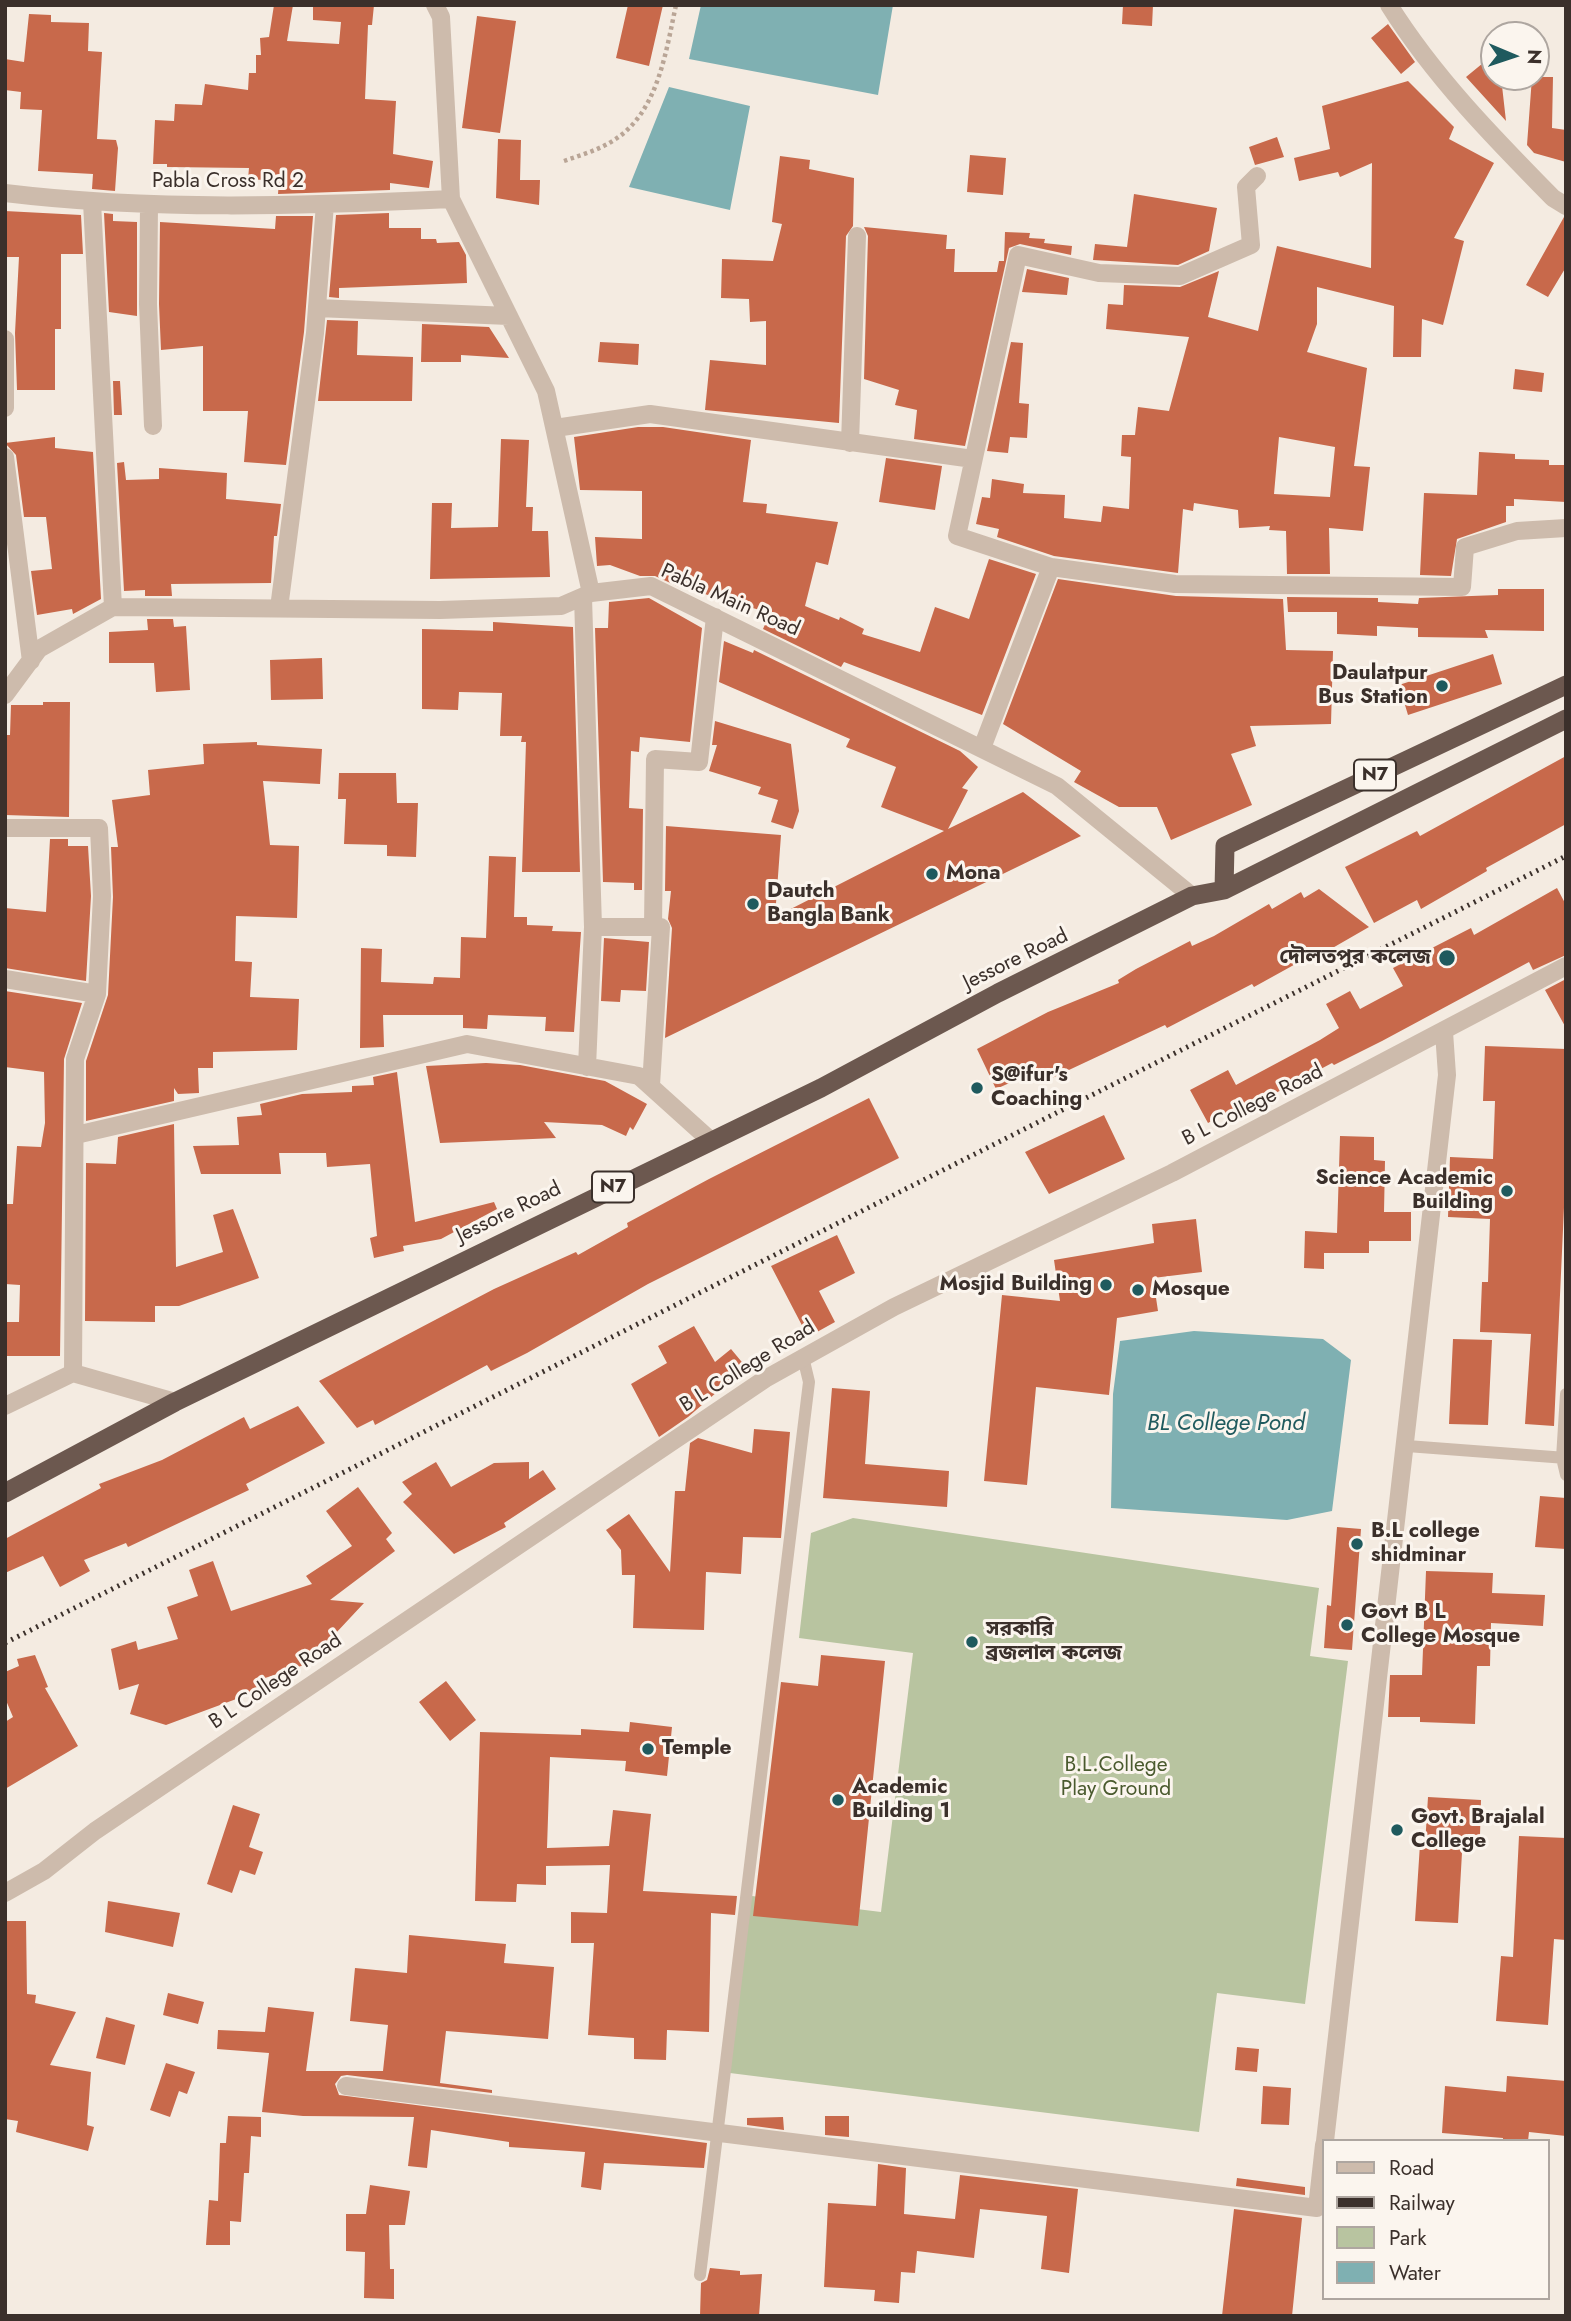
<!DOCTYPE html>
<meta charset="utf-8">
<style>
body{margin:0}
#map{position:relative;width:1571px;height:2321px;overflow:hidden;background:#f4ebe1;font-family:Jost,sans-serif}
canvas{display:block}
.frame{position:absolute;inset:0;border:7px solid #3b302b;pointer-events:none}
.legend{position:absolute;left:1322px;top:2139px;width:228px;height:161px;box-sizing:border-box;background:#fbf5ee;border:2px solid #aea6a0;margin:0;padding:9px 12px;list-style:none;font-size:21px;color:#3b302b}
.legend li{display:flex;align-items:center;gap:14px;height:35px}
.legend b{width:35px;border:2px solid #aea6a0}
.north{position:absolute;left:1480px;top:21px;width:70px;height:70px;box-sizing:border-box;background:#fbf5ee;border:2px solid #aea6a0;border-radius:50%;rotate:92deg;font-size:19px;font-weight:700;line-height:28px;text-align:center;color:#3b302b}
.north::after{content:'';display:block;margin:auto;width:24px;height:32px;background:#1f5a5e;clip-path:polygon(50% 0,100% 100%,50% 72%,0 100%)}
</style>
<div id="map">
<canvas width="1571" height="2321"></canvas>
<div class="frame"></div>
<ul class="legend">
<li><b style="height:9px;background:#cdbbac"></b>Road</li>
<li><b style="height:9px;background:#3b302b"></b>Railway</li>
<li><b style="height:19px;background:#b8c4a0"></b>Park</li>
<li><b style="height:19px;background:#7fb0b2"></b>Water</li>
</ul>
<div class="north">N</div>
</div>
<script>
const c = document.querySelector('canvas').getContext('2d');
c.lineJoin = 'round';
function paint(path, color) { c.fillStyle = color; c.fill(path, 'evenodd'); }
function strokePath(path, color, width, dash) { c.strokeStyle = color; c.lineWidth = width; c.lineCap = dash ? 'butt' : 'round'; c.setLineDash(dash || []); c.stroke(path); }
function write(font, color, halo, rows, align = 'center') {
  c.font = font + ' Jost,"Noto Sans Bengali",sans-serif'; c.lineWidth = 6; c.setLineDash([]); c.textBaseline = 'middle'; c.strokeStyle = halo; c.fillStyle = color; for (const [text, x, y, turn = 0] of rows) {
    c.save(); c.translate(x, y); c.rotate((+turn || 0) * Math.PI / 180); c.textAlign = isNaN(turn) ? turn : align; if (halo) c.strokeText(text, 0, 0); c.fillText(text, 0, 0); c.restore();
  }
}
const green = new Path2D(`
 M853,1518L1319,1588L1310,1656L1348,1661L1305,2004L1217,1993L1199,2132L722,2072L744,1895L881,1912L913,1653L799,1638L811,1533Z`);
const water = new Path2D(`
 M701,5H893L878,95L689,59Z
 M669,87L750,106L730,210L629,187Z
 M1194,1331L1323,1339L1351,1360L1332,1511L1287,1520L1111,1508L1113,1394L1120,1341Z`);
const building = new Path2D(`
 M274,5H293L287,41L339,44L341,22L313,20V5H374L372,25H368L365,99L396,101L393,154L433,161L429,188L390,183V190L278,194L279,181L248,179L249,168L167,167V164H153L155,120L174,121L175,104L202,105L205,84L248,90L249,73H256V55H261L260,38L269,37Z
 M628,5H663L649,66L616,58Z
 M1123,5H1153L1152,26L1122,24Z
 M29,14L51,15V22L89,23L88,51L102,52L97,139L116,140L118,148L115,191L92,189L93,174L38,171L42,110L20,109L21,92L5,90V59L24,62Z
 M477,16L516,21L500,133L462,128Z
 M1388,24L1415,62L1401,74L1371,38Z
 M1494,54V77H1501L1506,121L1466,77Z
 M1532,77H1553L1552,128L1566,130V162L1534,153L1527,145Z
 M1408,81L1454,127L1449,139L1494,163L1454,238L1464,241L1443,325L1422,319L1421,357H1393L1394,306L1317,287V324L1307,352L1367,368L1354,466L1370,467L1363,531L1329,528L1330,574H1287L1286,531L1269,530L1270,526L1239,528L1238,510L1194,503L1193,511L1183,509L1178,573L1054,556L997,537L999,529L976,524L982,497L990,498L992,479L1024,484L1023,493L1065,495L1064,518L1101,522L1103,506L1129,509L1131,457L1121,456L1122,435H1135L1138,407L1169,411L1189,337L1106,329L1108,304L1123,305L1124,285L1180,287L1219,271L1208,317L1258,331L1277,246L1371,268L1372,163L1340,177L1338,172L1299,181L1294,158L1330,149L1322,106ZM1279,437L1335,447L1330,497L1274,494Z
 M1277,137L1284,157L1255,165L1249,147Z
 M498,139L521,140L520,180H540L539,205L496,198Z
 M970,155L1006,158L1003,195L967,192Z
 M780,156L810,160L809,169L854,178L853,226L846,236L839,423L705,410L710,360L766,365V321L750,322L749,299L721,298L722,259L773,261L782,224L772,222Z
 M1134,194L1217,208L1209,251L1178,265L1093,260L1095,244L1127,247Z
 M5,211L81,215L83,254H61V329H55V390H17L15,333L19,257H5Z
 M104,213L113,214V221L137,222V316L109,312Z
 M389,213V228H421V239H436L437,243L459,242L466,255L467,283L339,288V298L329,297L336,215Z
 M276,216H313L304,332L286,465L244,462L248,411H203V346L161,350L159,304L160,222L275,229Z
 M1564,217L1566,267L1548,297L1526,285Z
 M864,227L947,235L946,249H955L954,272H997L999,261H1004L1005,232L1030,233L1029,238L1045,239L1044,243L1072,246L1071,255L1020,244L1009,248L965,446L914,439L917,410L895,405L899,390L864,379L868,236Z
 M1027,269L1069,278L1067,295L1022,292Z
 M327,320L358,321L357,355L413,357L412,401H318Z
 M422,324L489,327L509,358L461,355V362H421Z
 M600,342L639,344L638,365L598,362Z
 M1011,342L1023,343L1019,403L1029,404L1027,438L1010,437L1008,453L987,451Z
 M1515,369L1544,373L1542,392L1513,389Z
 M113,381H120L122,415H114Z
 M638,427H663L751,440L743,502L767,504L766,513L838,522L828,565L816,562L805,606L839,620L840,617L864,629L862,634L920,652L935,607L969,619L989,559L1036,574L982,715L844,662L841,667L763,629L770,613L677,586L655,576H640L610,565L597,566L595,537L642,539V491L580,490L574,437Z
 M55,437V448L93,452L101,599L73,614L72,609L37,615L31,571L52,569L46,517H24L16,455L5,443Z
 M501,439L529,440L526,507H533L532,531H548L550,577L430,579L432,503H452L451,528L498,527Z
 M1479,452L1515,454V459L1549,460V465H1566V502L1514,499V506H1506V522L1457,539L1451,576L1420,575L1424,493L1477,495Z
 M886,458L942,466L935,510L879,502Z
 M124,462L126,480L159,479V468L227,473L226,499L281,504L277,536H274L271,583L171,584L172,596H145V590L124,591L117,463Z
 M1058,579L1176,596L1283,599L1286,650L1333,651L1331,724L1250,726L1256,746L1231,754L1252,805L1171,840L1157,807H1119L1074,782L1081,771L1003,724Z
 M1498,589H1544V631L1485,630L1488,638L1418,637V628L1377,626V636L1337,634V612H1288L1287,597L1378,598V602L1418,604L1419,598L1498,595Z
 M649,598L702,628L690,742L640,737L639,752L631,751L629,808L643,809L642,890H634V883L603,882L595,628H608L609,602Z
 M147,619H173L174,627L186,626L190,690L156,692L154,663H109V632L148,630Z
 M493,622L573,627L580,872H522L526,742H521L522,736H500L502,693L459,692L458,710L422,709V629L493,631Z
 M724,641L753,653L754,650L960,751L978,767L962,788L968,790L948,829L1023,792L1081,836L665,1038L672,928L668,919L671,891H665L666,826L781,835L775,917L944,831L881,807L896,767L846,747L850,739L719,682Z
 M1493,654L1502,684L1408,715L1399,685Z
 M322,658L323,699L271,700L270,660Z
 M43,702H70L69,817L5,815V750L6,735H10L11,705H43Z
 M715,721L791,744L799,811L793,829L771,822L778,800L758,794L761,787L709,771L717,745H712Z
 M257,742V745L322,749L320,784L263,781L270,845L299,846L297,918L236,916L235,961L252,962L250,997L299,999L297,1050L213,1052V1068H198L199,1093L178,1094L174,1088V1101L86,1121V1061L108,995L113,897L111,847H118L112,800L150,795L148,770L204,764L203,744Z
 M1566,756V824L1486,868L1487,871L1421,909L1417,900L1374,923L1345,867L1417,831L1420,836Z
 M339,773H396L397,803H418L416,857L387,856V845L344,844L346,799H338Z
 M50,839H68V846H88L91,896L86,981L5,968V908L46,912Z
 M489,856L516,857L514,917H527V925L553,926L552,931L581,932L574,1032L545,1031L546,1017L488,1015L487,1029L463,1028V1015H383L384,1047L360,1048L361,948L382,949L381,982L433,984L434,977L460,978L461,937L486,938Z
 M1557,888L1566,905V955L1533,970L1529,962L1382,1041L1334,1065L1332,1063L1272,1095L1269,1090L1208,1123L1190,1090L1228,1070L1236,1085L1320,1040L1339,1028L1326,1004L1350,991L1360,1009L1403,986L1393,968L1471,928L1474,935Z
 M1319,889L1369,927L1303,965L1301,961L1254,987L1252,984L1167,1028L1165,1025L1039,1084L1034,1072L996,1089L977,1049L1048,1012L1119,983L1118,980L1136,969L1190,941L1192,946L1214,936L1269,904L1272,909L1301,892L1304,898Z
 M604,938L649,942L646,991L621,990L620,1002L601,1001Z
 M1566,979V1028L1545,990Z
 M5,991L82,1003L64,1059L60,1356H5V1322H19L20,1285L5,1284V1204H13L17,1146L41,1147L45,1123L44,1072L5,1067Z
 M1485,1046L1566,1049V1164L1554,1426L1525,1424L1531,1334L1480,1332L1482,1282H1488L1490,1219L1448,1217L1450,1157L1493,1159L1495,1101H1483Z
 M486,1063L520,1065L605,1081L647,1104L633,1130L630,1127L626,1136L602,1125L544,1122L556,1138L440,1143L426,1066Z
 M397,1072L415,1222L494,1202L497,1209L441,1239L403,1246L404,1251L374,1258L370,1238L377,1236L370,1164L327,1167L326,1153H279L281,1174H201L193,1146L239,1145L237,1117L262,1115L260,1104L302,1094L352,1092V1086L374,1085L373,1077Z
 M869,1098L899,1158L648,1284L527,1353L491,1371L487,1365L375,1425L373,1420L357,1428L319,1381L494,1289L576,1252L578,1255L628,1227L627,1223L709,1179Z
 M1104,1115L1125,1159L1049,1194L1025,1152Z
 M174,1124L176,1267L223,1252L213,1215L233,1209L259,1278L179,1306H155V1322L85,1321L86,1163L116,1164L118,1137Z
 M1340,1136L1374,1137V1160L1385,1161L1384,1212H1411V1241H1369V1253H1324V1269L1304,1268L1305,1231L1337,1233Z
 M1196,1219L1202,1272L1153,1278L1158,1311L1117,1318L1109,1395L1036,1387L1027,1485L984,1481L1002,1295L1060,1301L1054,1260L1154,1243L1152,1224Z
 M837,1235L855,1273L819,1291L835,1322L808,1337L771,1266Z
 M694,1326L715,1362L731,1349L746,1367L688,1417L659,1437L631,1384L667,1363L658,1346Z
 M1453,1339L1492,1340L1488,1425L1449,1424Z
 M832,1388L870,1391L865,1464L949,1471L947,1507L823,1498Z
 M298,1406L325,1443L246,1484L249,1490L128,1547L126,1543L84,1560L90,1571L60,1587L43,1556L5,1573V1539L101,1488L99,1484L162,1460L244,1417L250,1429Z
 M754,1429L790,1432L781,1538L743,1537L741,1574L706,1572L704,1630L633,1628L635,1575H622L621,1550L606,1530L629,1514L670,1572L675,1491H685L690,1443L698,1438L752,1453Z
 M436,1462L451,1487L494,1463L529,1462V1479L543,1470L556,1489L504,1523L506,1527L454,1554L403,1502L412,1494L402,1482Z
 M358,1487L392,1533L386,1539L395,1551L330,1600L364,1603L307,1664L262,1679L266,1688L166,1725L130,1714L139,1684L119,1690L111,1649L136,1641L138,1650L178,1639L167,1607L198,1596L189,1570L213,1561L231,1611L312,1584L306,1576L352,1546L326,1511Z
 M1540,1496L1566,1498V1549L1535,1547Z
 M1337,1527L1361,1529L1352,1650L1324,1648L1327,1605L1331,1606Z
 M1426,1571L1493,1573L1492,1593L1545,1595L1543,1626L1491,1623L1490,1666H1477L1475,1724L1420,1722V1717H1388L1390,1675H1422Z
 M35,1655L48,1687L45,1688L78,1746L5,1789V1722L13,1717L5,1698V1672L19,1666L17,1659Z
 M821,1655L885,1661L858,1926L753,1916L781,1682L818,1686Z
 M446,1681L476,1720L450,1741L419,1702Z
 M630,1722L672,1727L667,1776L625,1771L626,1761L550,1757L547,1848L609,1846L613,1810L651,1814L643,1891L737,1896L735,1915L711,1913L709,2032L667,2030L666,2060L634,2059V2038L588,2035L594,1943H571V1912L607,1913L610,1865L546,1866V1885L517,1884L516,1902L475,1901L480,1732L581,1735V1729L629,1732Z
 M1428,1797L1481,1800L1480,1835H1463L1458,1923L1415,1921L1420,1844L1425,1845Z
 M233,1805L260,1814L249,1847L263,1852L255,1875L240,1870L232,1893L207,1884Z
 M1519,1836L1566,1838V1940L1554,1939L1548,2025L1496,2021L1501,1956L1513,1957Z
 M108,1901L180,1913L173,1947L105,1932Z
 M5,1921H26L27,1994L36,1995L35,2003L76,2012L50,2065L91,2072L87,2125L94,2127L88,2151L16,2132L18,2121L5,2119Z
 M409,1935L506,1944L504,1963L554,1967L548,2039L446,2031L440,2083L492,2090V2093L347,2075L341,2076L335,2084L339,2095L707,2143L704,2168L604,2163L601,2190L581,2187L585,2152L509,2147V2142L431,2130L427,2168L408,2166L414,2117L303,2116L262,2112L269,2053L217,2049L218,2030L265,2032L268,2007L314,2012L306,2071H383L388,2025L350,2021L355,1968L407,1973Z
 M168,1993L204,2002L198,2024L163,2015Z
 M106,2017L135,2025L125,2065L96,2058Z
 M1237,2047L1259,2049L1257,2072L1235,2070Z
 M166,2063L195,2072L187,2094L179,2091L170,2117L150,2110Z
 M1507,2076L1566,2081V2136L1529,2132L1528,2141H1503V2138L1442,2133L1445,2086L1506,2092Z
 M1263,2086L1291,2088L1289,2125L1261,2124Z
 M228,2116L261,2117V2137L251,2136L249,2173H244L241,2222L230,2221V2245H206L209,2200L218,2201L220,2143H226Z
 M825,2116H849V2137L825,2135Z
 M783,2117L784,2130L747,2125V2118Z
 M878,2164L906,2168L904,2214L955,2219L960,2175L1078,2189L1069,2273L1041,2269L1047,2216L980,2209L974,2258L917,2251L915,2273L901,2272L899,2303L874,2301L875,2290L824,2287L828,2203L876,2206Z
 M1237,2178L1305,2187V2195L1236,2186Z
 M370,2185L410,2191L405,2225H389L390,2269H394V2299L364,2298L365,2252L346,2251V2214H366Z
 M1234,2209L1302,2218L1292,2316H1222Z
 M710,2268L740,2271V2275L762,2274L759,2316H700L701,2283L707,2280Z`);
const path = new Path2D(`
 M564,161C581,155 599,150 614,140C658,113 666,51 676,5`);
const service = new Path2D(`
 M1566,1394L1562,1458L1566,1475
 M1407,1446L1566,1458
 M700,2275L809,1382L803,1357`);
const minor = new Path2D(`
 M435,5L441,17L451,199L546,391L591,593
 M1389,5C1434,77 1494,138 1553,198L1566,206
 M5,193C153,211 302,206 451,199
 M92,202L113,607
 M149,206L148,304L153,426
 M317,308L509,316
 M5,339V408
 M555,428L650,414L973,459
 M850,443L857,236
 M5,457L31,661
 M1051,567L1175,584L1462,587L1465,547L1517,531L1566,528
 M583,597L593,927L587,1067
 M279,608L315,333L325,204
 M5,695L39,649L113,607L440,610L561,606L591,593L651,586L1057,786L1192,896
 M982,748L1051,567L957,536L1018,255L1099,273L1180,276L1251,245L1246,187L1257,176
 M5,828H99L102,896L97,994L75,1059L73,1373
 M593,927H661L651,1085
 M653,927L655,759L699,762L715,617
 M5,979L97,994
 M76,1135L467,1044L639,1076L710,1140
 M5,1406L73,1373L175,1402
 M5,1893L44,1871L95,1831L765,1379L894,1307L1172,1173L1566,966
 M346,2086L1317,2208L1324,2145
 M1325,2141L1447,1075L1444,1032`);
const trunk = new Path2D(`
 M1224,890L1225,846L1566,685
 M5,1493L175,1402L821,1088L998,993L1192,896L1224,890L1566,719`);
const rail = new Path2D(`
 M5,1643L1566,856`);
const markers = [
 [1442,686,7,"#1f5a5e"],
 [932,874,7,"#1f5a5e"],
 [753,904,7,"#1f5a5e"],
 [1447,958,9,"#1f5a5e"],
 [977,1088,7,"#1f5a5e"],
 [1507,1191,7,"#1f5a5e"],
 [1106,1285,7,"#1f5a5e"],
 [1138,1290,7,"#1f5a5e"],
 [1357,1544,7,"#1f5a5e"],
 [1347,1625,7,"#1f5a5e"],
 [972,1642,7,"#1f5a5e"],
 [648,1749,7,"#1f5a5e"],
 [838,1800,7,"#1f5a5e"],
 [1397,1830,7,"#1f5a5e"]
];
const shields = [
 [1375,775,42],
 [613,1187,42]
];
const shieldNames = [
 ["N7",1375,775],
 ["N7",613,1187]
];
const streetNames = [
 ["Pabla Cross Rd 2",228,182],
 ["Pabla Main Road",730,601,24],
 ["Jessore Road",1016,960,-26],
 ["B L College Road",1253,1106,-27],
 ["Jessore Road",509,1213,-26],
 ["B L College Road",748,1367,-32],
 ["B L College Road",276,1682,-34]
];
const poiNames = [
 ["Daulatpur",1428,674,"right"],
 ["Bus Station",1428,698,"right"],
 ["Mona",946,874],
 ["Dautch",767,892],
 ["Bangla Bank",767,916],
 ["দৌলতপুর কলেজ",1431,958,"right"],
 ["S@ifur's",991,1076],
 ["Coaching",991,1100],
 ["Science Academic",1493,1179,"right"],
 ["Building",1493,1203,"right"],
 ["Mosjid Building",1092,1285,"right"],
 ["Mosque",1152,1290],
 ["B.L college",1371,1532],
 ["shidminar",1371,1556],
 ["Govt B L",1361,1613],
 ["College Mosque",1361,1637],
 ["সরকারি",986,1630],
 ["ব্রজলাল কলেজ",986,1654],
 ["Temple",662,1749],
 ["Academic",852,1788],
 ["Building 1",852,1812],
 ["Govt. Brajalal",1411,1818],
 ["College",1411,1842]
];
const parkNames = [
 ["B.L.College",1116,1766],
 ["Play Ground",1116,1790]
];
const waterNames = [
 ["BL College Pond",1226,1424]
];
paint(green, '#b8c4a0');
paint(water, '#7fb0b2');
paint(building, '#c8694b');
strokePath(path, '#b9a596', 4.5, [3.5, 3.5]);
strokePath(service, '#cdbbac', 12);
strokePath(minor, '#cdbbac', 18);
strokePath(trunk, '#6c584f', 19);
strokePath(rail, '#3b302b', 5, [2, 5]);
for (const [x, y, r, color] of markers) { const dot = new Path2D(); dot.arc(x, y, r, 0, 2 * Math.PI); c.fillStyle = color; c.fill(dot); strokePath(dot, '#fbf5ee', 2.5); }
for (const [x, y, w] of shields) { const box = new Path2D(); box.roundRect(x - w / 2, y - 15.5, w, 31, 5); c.fillStyle = '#fbf5ee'; c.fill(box); strokePath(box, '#3b302b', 2); }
write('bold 19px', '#3b302b', null, shieldNames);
write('21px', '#3b302b', '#fbf5ee', streetNames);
write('bold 21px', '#3b302b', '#fbf5ee', poiNames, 'left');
write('21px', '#4a5a2e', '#fbf5ee', parkNames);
write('italic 23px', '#1f5a5e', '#fbf5ee', waterNames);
</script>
